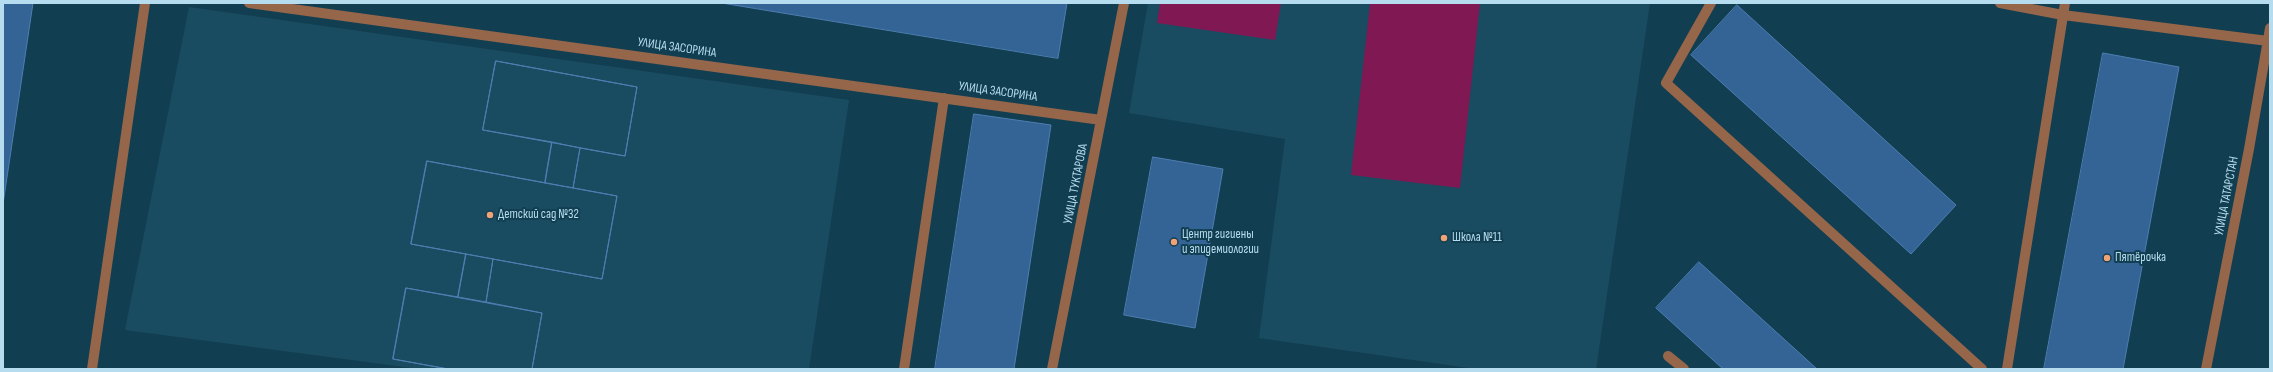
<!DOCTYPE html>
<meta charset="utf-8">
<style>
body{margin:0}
#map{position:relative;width:2273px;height:372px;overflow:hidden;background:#123e51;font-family:"Sofia Sans Condensed",sans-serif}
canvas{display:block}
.frame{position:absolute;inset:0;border:4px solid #b6dcef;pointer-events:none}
</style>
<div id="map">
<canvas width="2273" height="372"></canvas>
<div class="frame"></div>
</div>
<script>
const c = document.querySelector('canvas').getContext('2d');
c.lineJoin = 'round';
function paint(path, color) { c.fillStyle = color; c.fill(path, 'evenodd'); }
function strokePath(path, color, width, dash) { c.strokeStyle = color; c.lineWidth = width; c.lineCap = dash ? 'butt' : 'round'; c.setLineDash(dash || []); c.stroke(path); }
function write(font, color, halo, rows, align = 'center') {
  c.font = font + ' "Sofia Sans Condensed",sans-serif'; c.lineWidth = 4; c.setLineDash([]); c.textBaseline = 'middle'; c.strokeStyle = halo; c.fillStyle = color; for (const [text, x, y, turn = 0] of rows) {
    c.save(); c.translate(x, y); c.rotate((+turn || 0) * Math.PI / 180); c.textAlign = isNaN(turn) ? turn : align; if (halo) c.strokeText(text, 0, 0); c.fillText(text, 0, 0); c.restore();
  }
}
const built = new Path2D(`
 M1148,3H1650L1596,369H1476L1259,338L1285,139L1129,113Z
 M189,7L849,100L809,369H419L125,330Z`);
const green = new Path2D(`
 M1160,3H1281L1275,40L1157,23Z
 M1370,3H1480L1460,188L1351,175Z`);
const building = new Path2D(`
 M3,3H33L3,204Z
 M722,3H1067L1058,58Z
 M1737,5L1956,205L1911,254L1691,55Z
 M2103,53L2179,67L2123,369H2044Z
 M496,61L637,87L625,156L483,130Z
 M496,61L637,87L625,156L580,148L573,188L617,196L602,279L493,259L486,302L542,313L532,369H448L393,359L406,288L458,297L466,254L411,244L427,161L545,183L552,142L483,130Z
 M974,114L1051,125L1014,369H935Z
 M552,142L580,148L573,188L545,183Z
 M1153,157L1223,169L1195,328L1124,315Z
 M427,161L617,196L602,279L411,244Z
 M466,254L493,259L486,302L458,297Z
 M1699,262L1817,369H1723L1656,308Z
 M406,288L542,313L532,369H448L393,359Z`);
const minor = new Path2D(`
 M249,3L1101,120
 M1711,3L1666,83L1982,369
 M2000,3L2063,15L2268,41
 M1668,356L1684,369
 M92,369L145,3
 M904,369L944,98
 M1052,369L1124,3
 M2007,369L2065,3
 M2206,369L2249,149L2270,28`);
const markers = [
 [490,215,4,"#efa377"],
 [1444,238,4,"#efa377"],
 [1174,242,4,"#efa377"],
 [2107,258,4,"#efa377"]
];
const streetNames = [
 ["УЛИЦА ЗАСОРИНА",677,48,8],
 ["УЛИЦА ЗАСОРИНА",998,92,8],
 ["УЛИЦА ТУКТАРОВА",1076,184,-79],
 ["УЛИЦА ТАТАРСТАН",2227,196,-79]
];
const poiNames = [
 ["Детский сад №32",498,215],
 ["Центр гигиены",1182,235],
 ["и эпидемиологии",1182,250],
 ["Школа №11",1452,238],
 ["Пятёрочка",2115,258]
];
paint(built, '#1a4c61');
paint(green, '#7f1853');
paint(building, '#346496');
strokePath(building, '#4d7eb1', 1);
strokePath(minor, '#95664a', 10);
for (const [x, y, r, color] of markers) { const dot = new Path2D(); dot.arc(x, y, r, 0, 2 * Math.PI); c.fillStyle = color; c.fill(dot); strokePath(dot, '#123e51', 1.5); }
write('13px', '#b6dcef', '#123e51', streetNames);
write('13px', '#b6dcef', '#123e51', poiNames, 'left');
</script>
